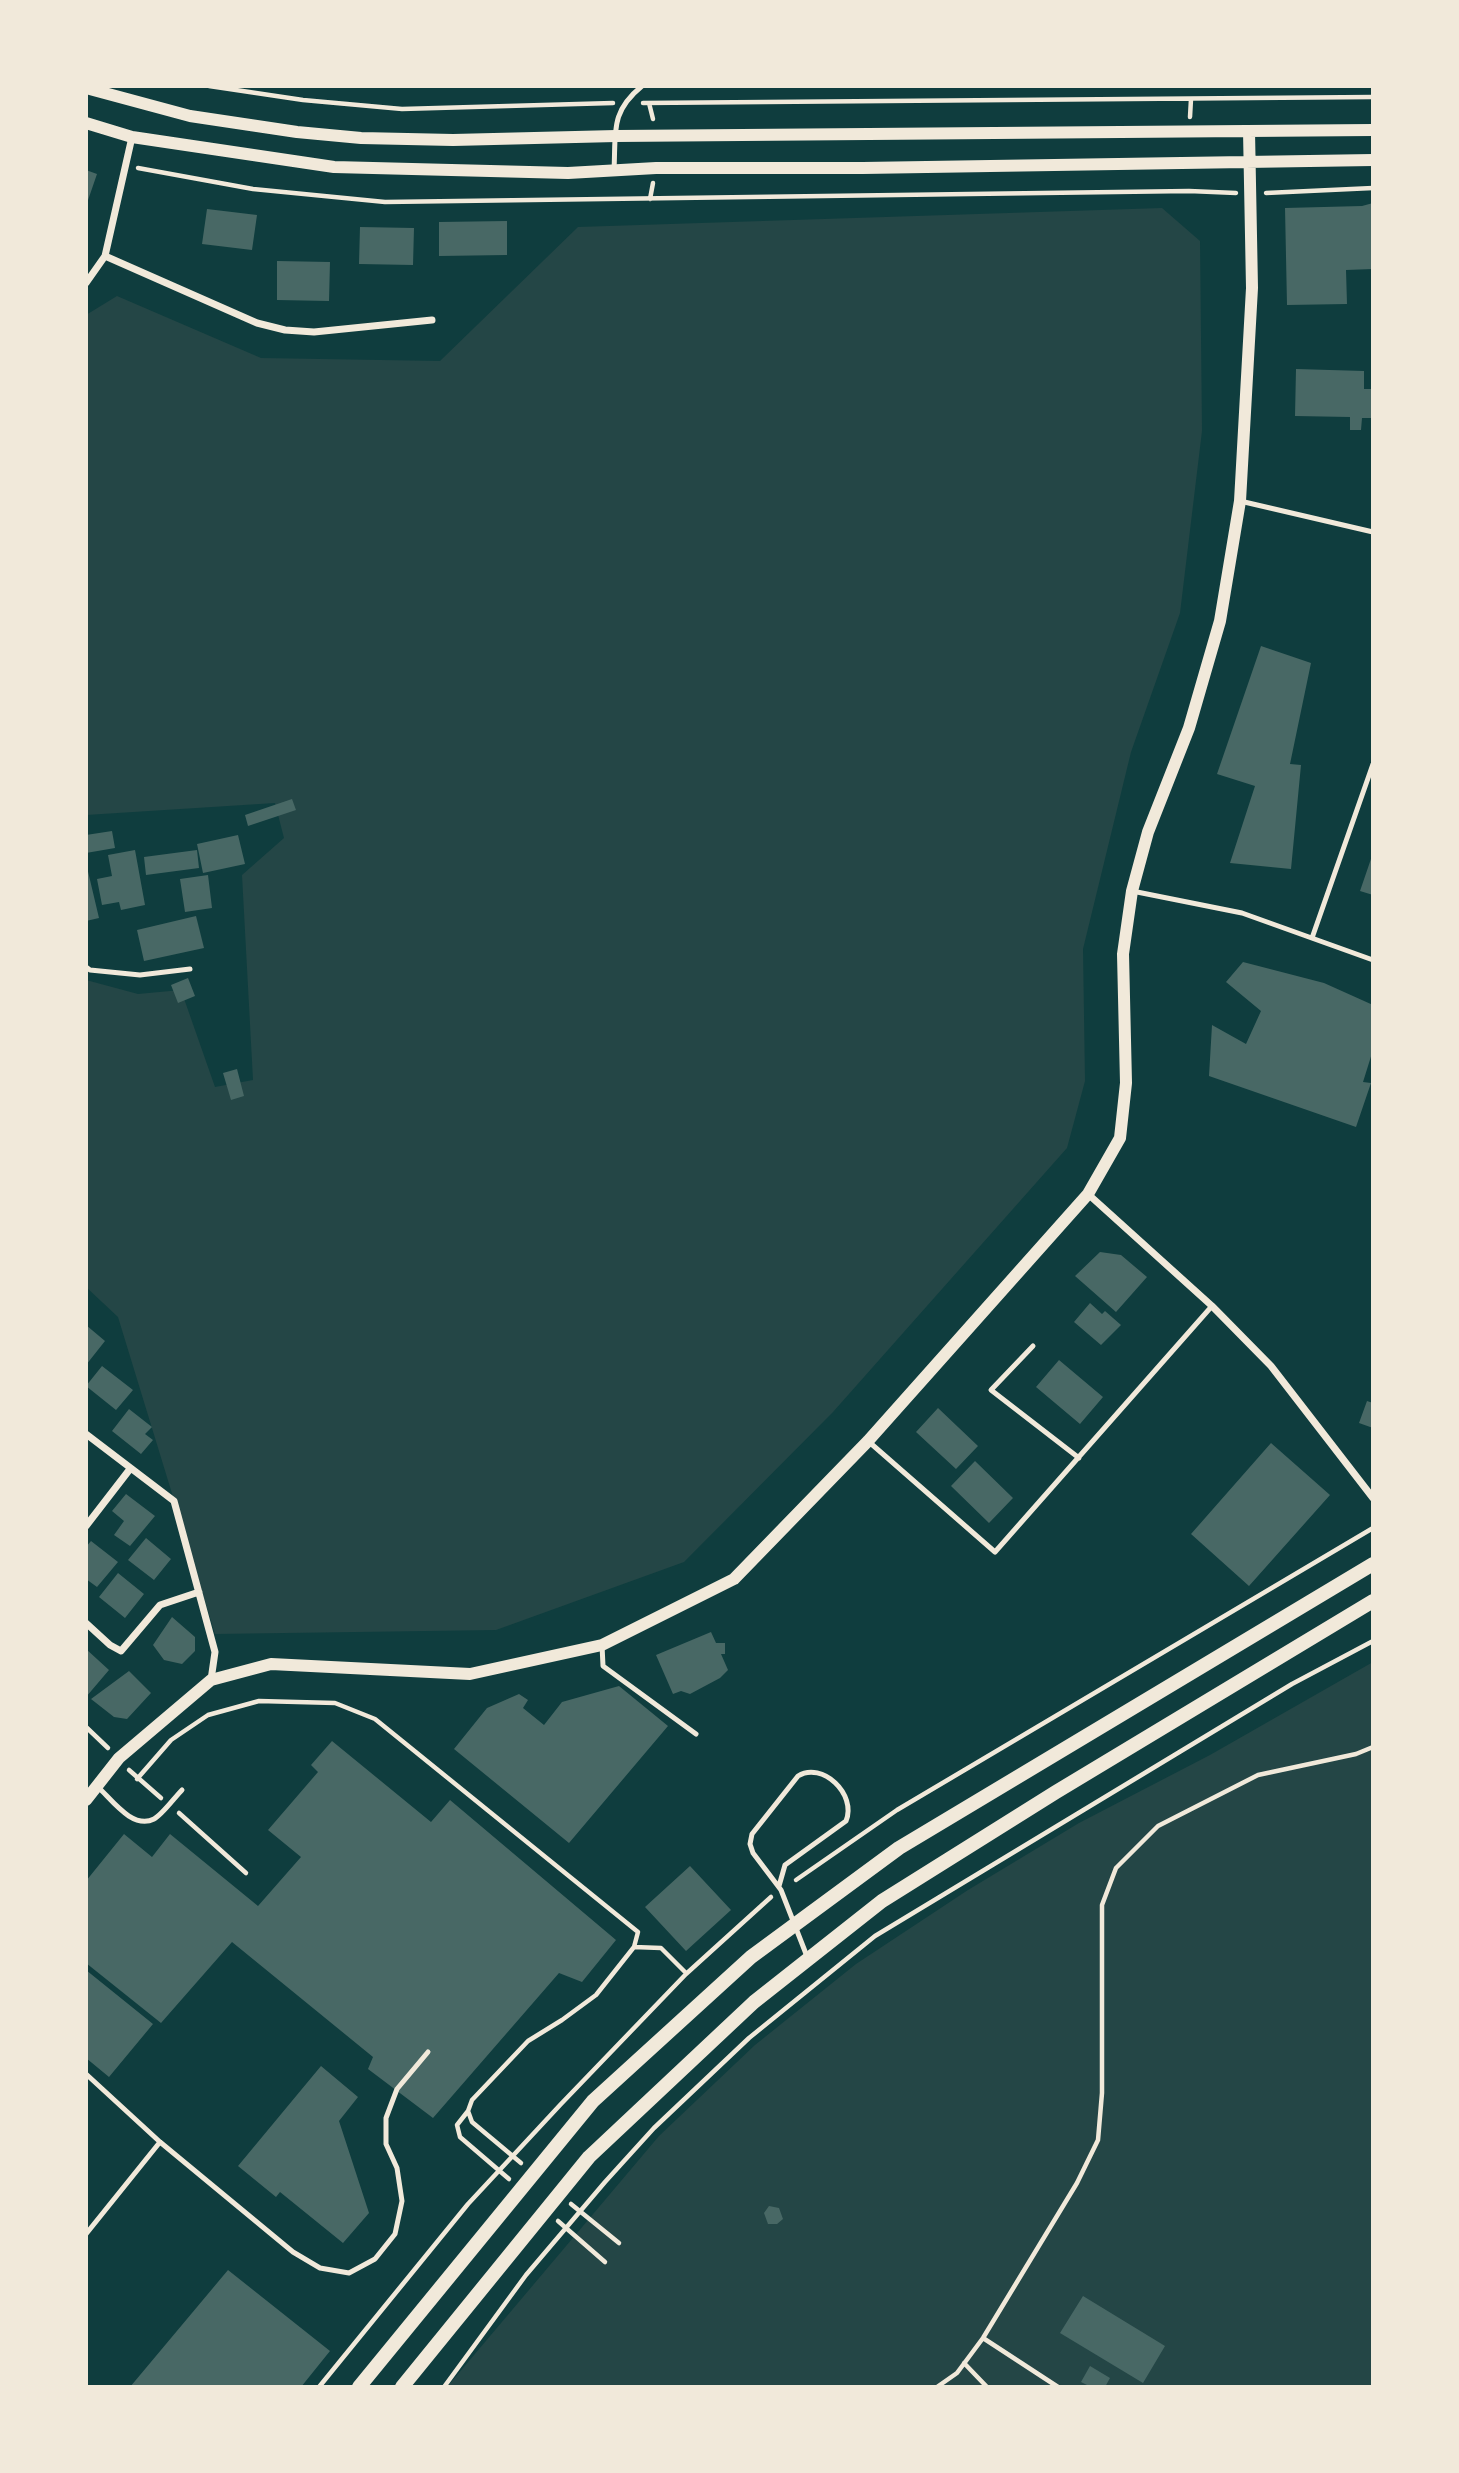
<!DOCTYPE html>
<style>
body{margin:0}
#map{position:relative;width:1459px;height:2473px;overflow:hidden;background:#0f3d3e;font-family:Inter,sans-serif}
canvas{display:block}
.frame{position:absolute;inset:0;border:88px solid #f1e9da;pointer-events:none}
</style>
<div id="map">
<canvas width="1459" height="2473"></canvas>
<div class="frame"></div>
</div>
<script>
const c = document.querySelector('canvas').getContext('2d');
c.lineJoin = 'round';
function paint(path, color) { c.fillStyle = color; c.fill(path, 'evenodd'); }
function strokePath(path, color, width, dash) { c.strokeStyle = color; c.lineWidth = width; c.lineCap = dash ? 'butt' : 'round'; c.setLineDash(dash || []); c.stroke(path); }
const green = new Path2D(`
 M1162,208L1200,241L1202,431L1180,613L1131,752L1083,949L1085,1081L1067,1148L833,1412L684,1562L496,1630L215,1634L118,1317L86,1287V980L138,994L181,990L215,1087L253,1080L242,875L284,838L275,803L86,815V315L117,296L261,358L440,361L578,227Z
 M1373,1662V2387H447L659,2136L755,2045L856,1964L968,1890L1079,1823L1210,1755Z`);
const building = new Path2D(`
 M86,170L97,174L86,206Z
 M1373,203V269L1346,270L1347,304L1287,305L1285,208L1362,206Z
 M207,209L257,215L252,250L202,244Z
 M507,221V255L439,256V222Z
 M360,227L414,228L413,265L359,264Z
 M277,261L330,262L329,301L277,300Z
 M1296,369L1364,371V389H1373V418H1362L1361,430H1350V417L1295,416Z
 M1261,646L1311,663L1290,764L1301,765L1291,869L1230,863L1255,786L1217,774Z
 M292,799L296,810L248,826L245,815Z
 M112,831L115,848L86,853V835Z
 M238,835L245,864L203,873L197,844Z
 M135,850L145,905L121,910L119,902L102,905L97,879L112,876L108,855Z
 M197,850L199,868L146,875L144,857Z
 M1373,853V895L1360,891Z
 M86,863L99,918L86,921Z
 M208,875L212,908L185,912L180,879Z
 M196,916L204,948L144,961L137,930Z
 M1243,962L1324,983L1373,1005V1050L1363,1082L1371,1083L1356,1127L1209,1076L1212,1025L1246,1044L1261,1011L1226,982Z
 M188,978L195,996L178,1003L171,985Z
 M237,1069L244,1096L231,1100L223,1073Z
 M1100,1252L1121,1255L1147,1277L1116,1312L1075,1276Z
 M1090,1303L1102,1314L1105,1311L1121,1325L1101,1345L1074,1322Z
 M86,1325L105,1341L86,1365Z
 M1059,1360L1103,1397L1080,1424L1036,1387Z
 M102,1366L133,1390L116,1410L86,1386Z
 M1367,1401L1373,1403V1428L1359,1423Z
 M938,1408L978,1446L956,1469L916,1432Z
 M129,1409L152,1427L145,1434L153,1440L141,1454L112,1431Z
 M1271,1443L1330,1495L1249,1586L1191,1534Z
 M975,1461L1013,1498L989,1523L951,1486Z
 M126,1494L155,1516L130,1546L114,1535L124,1521L112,1511Z
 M146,1538L171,1559L154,1580L128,1560Z
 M91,1541L118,1562L97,1587L86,1579V1547Z
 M118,1573L144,1594L125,1618L99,1597Z
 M172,1617L195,1637V1651L182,1664L164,1660L153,1645Z
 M711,1632L716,1643H725V1654H721L728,1670L720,1678L690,1694L681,1691L673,1694L656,1655Z
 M86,1649L109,1670L86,1697Z
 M129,1671L151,1693L127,1719L114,1717L91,1699Z
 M619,1686L668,1726L569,1843L454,1749L487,1708L519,1694L528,1700L523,1708L544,1725L562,1702Z
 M332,1741L431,1822L450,1800L616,1940L582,1982L559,1973L433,2118L368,2069L373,2057L232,1942L161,2023L86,1963V1881L124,1834L152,1857L170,1834L258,1906L301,1857L268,1830L318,1772L311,1765Z
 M690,1866L731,1910L686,1951L645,1907Z
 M86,1970L153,2024L109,2077L86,2058Z
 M321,2066L358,2097L339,2121L369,2213L343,2243L280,2192L276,2197L238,2166Z
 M769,2206L779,2208L783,2219L777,2224H768L764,2213Z
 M228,2270L330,2351L301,2387H130Z
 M1083,2296L1165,2346L1143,2383L1060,2333Z
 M1090,2366L1110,2378L1105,2387H1091L1081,2382Z`);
const path = new Path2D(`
 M209,86L303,100L402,109L613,103
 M643,103L1373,97
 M649,103L653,119
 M1190,117L1191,99
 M138,168L253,189L385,202L1189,191L1236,193
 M1266,193L1373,188
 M650,199L653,183
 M86,1727L108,1748
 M129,1770L161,1798
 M137,1779L171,1740L208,1715L259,1701L335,1703L375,1719L638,1932L634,1947
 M179,1813L246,1873
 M796,1880L897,1810L1373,1528
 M468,2111L472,2122L521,2163
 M509,2179L460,2137L457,2125L468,2111L472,2100L528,2041L562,2020L596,1995L634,1947L661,1948L686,1973
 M571,2204L619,2243
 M558,2221L605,2262
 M983,2338L1058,2387
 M964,2363L987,2387
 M319,2387L468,2204L561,2104L686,1974L771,1897
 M444,2387L526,2275L605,2182L654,2128L749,2038L875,1936L1292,1684L1373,1641
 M937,2387L957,2373L983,2338L1077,2183L1098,2140L1102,2093V1905L1116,1868L1158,1826L1258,1775L1356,1754L1373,1747`);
const service = new Path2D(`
 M614,170C616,132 610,112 642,86
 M1240,501L1373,532
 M1132,891L1242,913L1373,960
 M1312,938L1373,764
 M86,967L90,970L140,975L190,969
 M1033,1346L991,1390L1079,1458
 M868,1441L995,1552L1212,1306
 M602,1645L603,1666L696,1734
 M98,1787C112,1800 133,1830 154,1819C162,1815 175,1797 182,1790
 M779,1886L785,1865L846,1821C857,1794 822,1761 798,1776L752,1834L750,1844L753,1853L781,1890L808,1959
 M86,2074L160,2142L293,2252L320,2268L349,2273L375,2259L395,2234L402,2201L397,2168L386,2144V2118L397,2089L428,2052
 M86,2234L160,2142`);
const minor = new Path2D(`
 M105,256L257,323L285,330L314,332L432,320
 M86,283L105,256L132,137
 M1088,1194L1212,1306L1271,1366L1373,1498
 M86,1434L174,1501L215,1652L211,1680
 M86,1526L130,1469
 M86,1623L110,1645L121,1651L160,1605L199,1592`);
const tertiary = new Path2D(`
 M86,88L190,116L297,132L361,138L453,140L616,136L1373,130
 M86,123L132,137L334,167L568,173L656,168H863L1373,160
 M86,1800L119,1758L211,1680L271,1664L470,1674L602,1645L734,1579L868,1441L1088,1194L1120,1138L1126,1083L1123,954L1132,891L1148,832L1189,728L1220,621L1240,501L1252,288L1249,131`);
const secondary = new Path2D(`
 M359,2387L593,2101L751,1957L899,1848L1373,1564
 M402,2387L589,2157L754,2002L882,1901L1056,1792L1373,1601`);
paint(green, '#244646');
paint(building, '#486865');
strokePath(path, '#f1e9da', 4.5);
strokePath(service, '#f1e9da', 5);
strokePath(minor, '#f1e9da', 7);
strokePath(tertiary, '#f1e9da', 12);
strokePath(secondary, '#f1e9da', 14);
</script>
